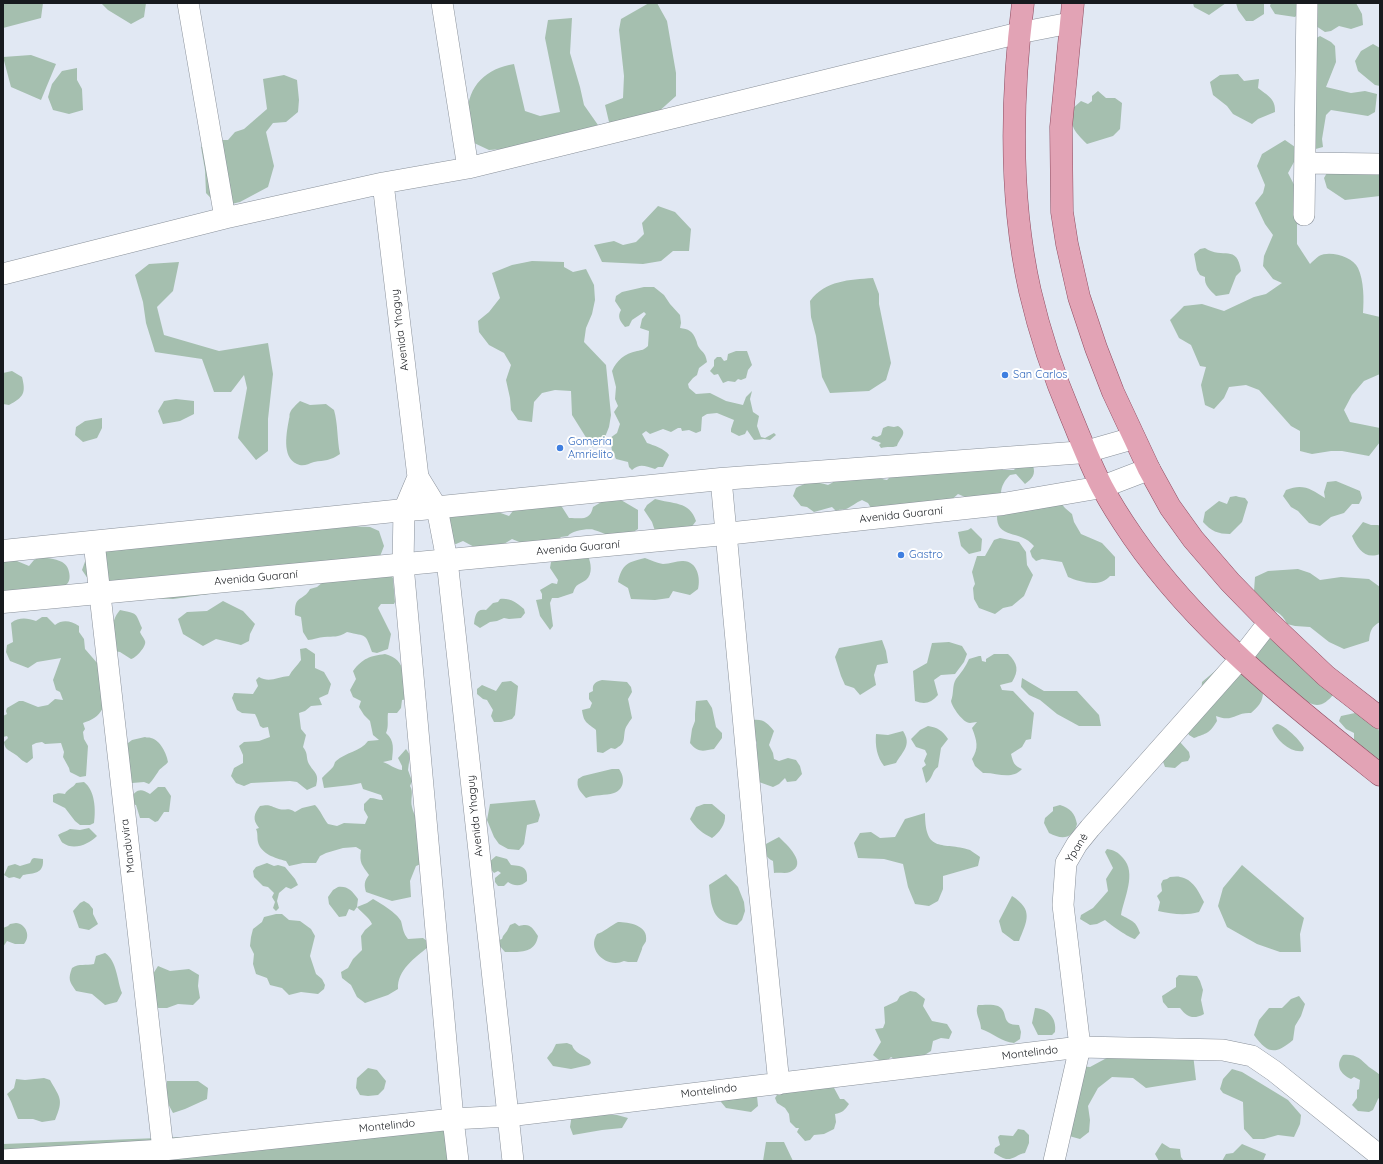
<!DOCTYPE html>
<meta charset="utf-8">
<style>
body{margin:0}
#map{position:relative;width:1383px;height:1164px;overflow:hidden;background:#e1e8f3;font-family:Quicksand,sans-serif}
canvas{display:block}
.frame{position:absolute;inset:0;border:4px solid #171a1e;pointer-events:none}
</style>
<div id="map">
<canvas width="1383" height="1164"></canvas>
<div class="frame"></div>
</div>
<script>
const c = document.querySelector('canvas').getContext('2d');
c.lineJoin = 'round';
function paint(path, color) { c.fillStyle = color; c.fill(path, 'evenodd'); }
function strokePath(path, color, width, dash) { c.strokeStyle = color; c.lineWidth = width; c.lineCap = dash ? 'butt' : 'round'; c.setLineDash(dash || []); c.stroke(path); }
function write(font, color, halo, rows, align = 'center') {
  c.font = font + ' Quicksand,sans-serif'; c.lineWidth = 4; c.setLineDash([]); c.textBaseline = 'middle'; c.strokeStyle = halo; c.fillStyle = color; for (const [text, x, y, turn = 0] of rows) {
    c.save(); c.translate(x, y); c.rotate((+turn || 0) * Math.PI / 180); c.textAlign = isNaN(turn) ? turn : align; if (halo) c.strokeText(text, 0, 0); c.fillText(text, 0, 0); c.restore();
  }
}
const green = new Path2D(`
 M3,3H43L41,18L3,28Z
 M101,3H146L144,17L131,24L108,10Z
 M649,3H657L667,21L676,73V96L656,114L624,125L609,122L605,105L623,98L624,76L619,30L621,19Z
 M1193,3H1226L1209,15L1194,7Z
 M1236,3H1264V14L1253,21H1246L1238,10Z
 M1271,3H1306L1303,9L1295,17L1275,14L1270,6Z
 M1309,3H1356L1362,14L1363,25L1351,29L1339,26L1331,31L1325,32L1316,26Z
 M572,18L570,53L580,87L584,105L598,125L516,148L489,150L472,142C471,133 468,123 468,114C467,86 487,68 514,64L525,111L540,116L560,112L545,38L548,20Z
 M1320,36L1331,42L1335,46L1336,62L1326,87L1351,93L1365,91L1377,94L1375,112L1368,116L1331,110L1326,115L1322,139L1323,147L1312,150L1300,131L1294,125L1304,119L1306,44Z
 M1373,44L1380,48V86L1375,85L1358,71L1355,61L1361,51Z
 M31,55L56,64L41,100L11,87L3,57Z
 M77,68V80L82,89L83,110L69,114L53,110L48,97L52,84L62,71Z
 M1238,74L1244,81L1259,79L1258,88C1267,95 1276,99 1275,112L1258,119L1252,124L1233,114L1227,106L1213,95L1210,82L1220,75Z
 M284,75L297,80L299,100L298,112L286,122L273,123L266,132L274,166L268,187L240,202L219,207L206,193L205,170L201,147L215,140H228L235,132L244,129L267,109L263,79Z
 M1098,91L1106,98H1115L1122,103L1120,129L1113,136L1087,144C1074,131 1070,127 1072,109L1081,101L1088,104L1092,101V96Z
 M1285,140L1295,147L1294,162L1288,173L1303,202L1297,222V244L1310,264C1313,261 1316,258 1319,256C1330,250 1353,257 1358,268C1364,281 1364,299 1363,313L1380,317V374L1364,381L1352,395L1344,410L1350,422L1380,428V442L1369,456L1342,451H1331L1312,454L1300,451V431L1291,426L1259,390L1246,385L1229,387L1224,398L1214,409L1205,405L1201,385L1206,367L1200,366L1191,345L1179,338L1170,320L1184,306L1202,304L1224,311L1254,297L1266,294L1282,283L1273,279L1263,266L1264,256L1273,235L1265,224L1255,203L1263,193L1265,185L1257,166L1262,154Z
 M1380,155V196L1345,200L1327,188L1324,178L1328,171Z
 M658,206L675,212L691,229L689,251H673L661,261L643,264L602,262L594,245L614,241L623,245L636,242L644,234L642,223Z
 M1205,248C1223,260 1237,243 1241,271L1236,276L1229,294L1216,296C1210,290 1204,285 1205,277L1200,275L1197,270L1194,254L1200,249Z
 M532,261L564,262V267L573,272L586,269L594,285L595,300L592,314L586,328L584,342L606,365L611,415L609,427L603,442L592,447L572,415L571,391L555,390L542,393L534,402L532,422L518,420L511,410L510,398L506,380L511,365L504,353L489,345L479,332L478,321L489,312L500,298L492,273L512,265Z
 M179,262L173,291L157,307L164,335L219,351L268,343L273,374L268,419V451L256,460L238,438L247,388L244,375L231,392H214L202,359L155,352L146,323L143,302L135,275L149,264Z
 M873,278L879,294V304L891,363L886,380L869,391L830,393L822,377L816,336L811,317L810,301C826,280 849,280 873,278Z
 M644,287H654L664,295L670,304L680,315L681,323L680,328C688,329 693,331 696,340C697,342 697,344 698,346C702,353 705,351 707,362L699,368L697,375L693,378L688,384L689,388L696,394L710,393L726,401L743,405L746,397L752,391L750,399L753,412L759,416L757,426L761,437L765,438L774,433L776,435L770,440L764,439L754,440L747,430L745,434L739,436L731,432V429L734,420L717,413L707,414L702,417L701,431L696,433L689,430L682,431L681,428H678L671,432L663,429L650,434L646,431L642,434L647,443C653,445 665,449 669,455L663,467H658L655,469C645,466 640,463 632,470L629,467L628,462L616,459L612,451L610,438L617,433L620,424L614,412L618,406L615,399L616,387L612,371C617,360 624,354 637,351C642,350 644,350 648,346L649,331L640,328L642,319L646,314L644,312L632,320L629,326L625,327C620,321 617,317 621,310L615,301L616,296L622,292Z
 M736,351H747L752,365L748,370L746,378L741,380L738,379L735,382L728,381L723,383L718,374L714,375L710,371L714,366V360L717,357H721L724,361L727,360L728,354Z
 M12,371L22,377C26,393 24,397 9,405L3,404V373Z
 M176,399L194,401V414L180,421L163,424L158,411L164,401Z
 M300,401L310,405L326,404L334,410C338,424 337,439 340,454C330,461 325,460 314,462C308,464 303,467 297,464C281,457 287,431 289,419C290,417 289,414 290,413C291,409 297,404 300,401Z
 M102,418V428L97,438L83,442L75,435L76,427L85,421Z
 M888,426L894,427L898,426C909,433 900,437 897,446C892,448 887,446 881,448L879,445L881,443L871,439L873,436L877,437L881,435L883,428Z
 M1017,466H1033C1036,474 1032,479 1025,484L1016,474L1010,475C1005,480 1001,486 1001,494L965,497L958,494L949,502L871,508L868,503L862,500C857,502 849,508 846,509C842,510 840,509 836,511L832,507L814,512L807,507L801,506L793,496L796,488C809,481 813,481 828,485C836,480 857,471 865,472C873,473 879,479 887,480L891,476L1001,467L1003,470H1014Z
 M1336,481L1360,491L1362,498L1359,504H1352L1344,513L1331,517L1320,526L1309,523L1298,511L1291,507L1283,496L1286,490C1303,483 1311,489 1325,498L1324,492L1327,482Z
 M1236,496L1239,497L1245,498L1248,502L1242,522L1230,534C1218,534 1211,531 1203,522L1205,512L1219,501L1227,504L1230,497Z
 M550,497L562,507L569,518C582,518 590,521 593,507L603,501L621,500L638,510V529C634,531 629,536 625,537C613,539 605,533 594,530C589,528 571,531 568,536L561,537L555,544L529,546L512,539L496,549H478L463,541L456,544L446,543L443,506L498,512L509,516L516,507Z
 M655,499C672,504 690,501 696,521L687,533L655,531L652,522L644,510L647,505Z
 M1060,502L1065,508L1072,514L1074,522L1081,534L1102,543L1115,557V576H1110C1100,588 1080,582 1068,577L1062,562L1042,559L1036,561L1032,557L1030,551L1034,546C1020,529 996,540 997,515Z
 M1363,522L1371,525H1378L1380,526V554C1365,560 1357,548 1352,536Z
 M345,526L370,527L379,531L384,546L379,559L314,580L272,589L238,590L173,599L144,598L88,579L82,570L87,556L99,540Z
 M971,528L982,539L981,551L969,554L961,546L958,532L968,530Z
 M1000,538L1019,542L1026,552L1027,565L1033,575L1024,596L1012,606L1003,608L995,614L979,608L974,599L973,588L975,584L972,572L977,556H985L994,540Z
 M547,556H588C591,563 593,574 586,580C579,585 576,583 573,593L558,598H552L550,603L553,626L550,630L540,616L536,600L542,599V594L540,590L552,583L557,584L558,580L550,568L551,562Z
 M41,557C52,559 67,559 69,572C70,576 70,581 67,584C59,593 17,593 3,595V560L17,561L29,566L34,560Z
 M645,558C651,560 657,563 663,564C670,564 676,561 682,561C697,560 701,578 698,589L690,595L673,591L669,598L655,600L631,599L628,588L618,582C622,564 628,562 645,558Z
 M1298,569L1310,573L1320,580L1341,577L1369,579L1380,587V622C1371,627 1370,631 1369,641L1344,649L1329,642L1310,627L1295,626L1287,624C1282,612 1274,610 1262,607L1254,591L1255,577L1268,571Z
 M389,572L393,578L395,602L394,604H381L378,608L391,634L388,649L377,653L372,652C365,632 367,637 347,632C337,638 334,636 324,637C319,637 313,640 308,640L303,632L301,617L295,615C294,594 303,602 310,589L317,587L323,582Z
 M500,599C510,598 516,602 524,609L525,613L521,618L509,619L504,618L497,621L490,622L480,628L474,624C475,616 476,608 486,610L493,603L498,602Z
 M223,601L243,611L255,624L250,634L249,641L241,645L216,639L203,646L183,634L178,619L187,612L207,611Z
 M120,610C138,614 135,612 142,628L140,632C141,635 144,638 145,641C147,646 136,658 131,659L120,652L114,651C113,635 109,623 120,610Z
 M42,617H47L55,625C63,619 71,621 79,626V632L84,639L85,649L98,664L103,708C98,717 92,720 83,723L85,729L83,732L84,739L88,746L86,776L80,777L70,772L69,768L63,757L64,752L61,743L45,744L42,742L36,743L32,745L33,758L27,763C22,761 20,758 16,755C10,750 5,751 4,742L8,738L7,736L3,737V716L7,714L6,711L7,708L19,701H23L38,707L48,705L55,699L63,700L60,692L56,690L53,680L61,658L37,662L28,668L10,661L6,652L7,645L13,642L11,623C19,617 27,618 36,621Z
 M1269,639H1279L1333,695C1329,700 1323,705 1317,705C1301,704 1268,669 1255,657L1252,648Z
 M882,640L886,651L888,663L877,665L874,675L876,685L860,695L854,688L845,685L841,676L835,657L839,648C854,645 868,643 882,640Z
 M949,642L962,646L967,654L964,662L955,674L941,675L934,680L938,695C931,703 925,705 915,701L913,671L927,663L932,643Z
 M306,648L315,654V668L324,672L331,684L328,694L319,698L322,705L311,706L305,711L299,713L301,729L306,735L303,747C308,754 306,755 308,762C313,773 320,772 316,786L307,790L297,782L290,781L251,783L244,786L236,783L231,776L234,768L243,763V755L239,746L244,742L259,741L270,737L268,727L263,728L260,726L257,718L255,714L242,713L237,710L232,698L234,693L253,694L258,686L256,680L259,677C269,683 278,677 289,676C292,670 297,666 301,660L300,649Z
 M385,654C407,659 405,681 408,699L402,700L401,708L397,713H388C387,720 389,726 386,733C395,741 393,749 392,760L383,762C390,764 394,769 402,770V766L398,758L406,749L410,755L408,770L412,781L410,786C414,792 410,800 412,807C414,817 421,824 424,833C427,839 422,857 421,864L416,866L410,881L411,897L392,901L366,892C364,885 364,881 369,875C362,865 359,863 361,850L356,847L343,848L326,853L320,856L316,863H303L289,866L286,861C275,858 261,854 258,842C257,837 258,833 256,829L259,828C252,819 254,814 260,806C270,804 270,806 279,809C286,811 287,807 295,812L302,808L315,805C321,811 323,818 328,824L337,826L344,823L365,824L368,817L364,810V804L370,798C375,798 378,800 383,800L381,795L363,789L361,783L351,785L324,788L322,778C325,774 330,771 333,767C335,764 334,763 336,761C346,752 360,752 368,741L379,740L373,735L370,721L364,715L359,707L361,701L353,697L350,690L356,679L353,671C363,658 370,656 385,654Z
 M994,654H1008C1018,663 1019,671 1012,682L1000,685L1002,690L1013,691L1034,713L1031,739L1026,740L1022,747L1011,754C1013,762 1014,766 1022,769C1011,781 996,772 983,773L975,766L972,759C979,748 977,741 972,728L977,722C974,722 972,723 970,723C963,723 952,707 951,701C954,694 952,685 956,679C961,673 966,666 969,659L979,656H981L982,661L986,662V659Z
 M1227,661L1263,692C1263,702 1258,707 1251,713C1235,712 1233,723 1216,716L1217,721C1209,734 1207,733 1194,738L1189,735L1187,731L1201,694L1202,682Z
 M1022,678L1044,691H1077L1099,715L1101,726H1079L1057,714L1040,700L1029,695L1021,687Z
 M602,680L627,682L631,687L632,692L628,699L632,718C630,721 626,726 625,730C623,740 626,743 615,749L611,748L603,753L597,752L596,730C587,722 584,724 582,710L590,708L592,703L589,699V693L593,691C592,684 595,682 602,680Z
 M511,681L518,686L515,715L512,719L501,722H494L491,716L493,710L487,700L483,699L477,694V689L482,685L496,691L502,682Z
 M707,700L712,708L716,727L722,733V738L714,749C703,751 698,753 690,743L692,729L695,721V714L696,701Z
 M1355,713L1365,716L1368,723L1375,725L1380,732V764L1371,758L1367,750L1360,747L1354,742V733L1346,729L1339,721L1341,716Z
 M754,720C764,719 768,724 774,731L769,745L773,753L774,759L779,761L788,758L796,760L800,766L802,774L796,781L787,782L785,778L779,784L773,787L759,782L756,749L757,743L755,738Z
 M1277,724C1285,725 1301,741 1304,748L1303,751C1290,753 1276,740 1272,728L1275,725Z
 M928,726C938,728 942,730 948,739L941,748L938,767C932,770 933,779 926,783L922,768L926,765L924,761L927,754L925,750L916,747L911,739L920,730Z
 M903,731C912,745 903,751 896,763L884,766C877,757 875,746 876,734L888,735Z
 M145,737C147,738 149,737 151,738C160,740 167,754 168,762C165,766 160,768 158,772C155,776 153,780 149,784L144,782L132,783L127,776L118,743H128L132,740Z
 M1180,742L1189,752L1190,757L1188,761L1182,762L1175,768L1165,767L1162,759Z
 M612,769H619C625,777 625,789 614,793C605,796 595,794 586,798C580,791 576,788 578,779L583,776Z
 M84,782C95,790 96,810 94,823L90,825H80L75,821L65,808L53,802V795C57,793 60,793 65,794C67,789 73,788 76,783Z
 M158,787H165L171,796L169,812H164L158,821L155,822L149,818H140L136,805L131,804L130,799C136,790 140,787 150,794Z
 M535,800L540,815L538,822L527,825L524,844L519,850L508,849L499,844L494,837L487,820L490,804Z
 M704,804H712L725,815C726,824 719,833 712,838C702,833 696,828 690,819L696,807Z
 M1060,805C1070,808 1075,813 1077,824C1073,839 1062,840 1049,833L1044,823L1045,818L1053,811V807Z
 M925,813C925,855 943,841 970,850C973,852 977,855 980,857L978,866L943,876V889L938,901L929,906L915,904L908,887L903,864L884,859L858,858L854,843L860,833L871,832L880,838L895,837L905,819Z
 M89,828L97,836C89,844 74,851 63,843C61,842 60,838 58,835C62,832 66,832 70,829L80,830Z
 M779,837C786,844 809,864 790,872C785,874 780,872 774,873L773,861C766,858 764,852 764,845Z
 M1107,849C1114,850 1118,852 1123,858C1137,873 1124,898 1121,915C1132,921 1136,921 1140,933L1135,939C1129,938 1111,925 1105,920L1097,924L1090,925L1080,919L1081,915L1093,908L1108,891L1106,879L1113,868L1105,852Z
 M496,856L507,859L511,865C524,866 528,868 527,881C522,886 515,887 508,882L504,886H498L495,882V878L501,873L498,871L494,873L490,868L489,862Z
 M34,858L43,859C44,874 34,873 23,875L20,879L14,877L9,878L4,875L8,866L15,864L20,866L30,863L32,859Z
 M267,863L274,866L278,865L285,867L295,879L298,885L291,889L286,887L279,893L277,901L279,908L276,911L273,908L275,902L272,897L274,893L268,887L263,886L254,877L253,871L256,867Z
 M1242,865L1304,918L1300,934L1301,952H1280L1257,944L1227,927L1218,906L1223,888Z
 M726,874L738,887L744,902L745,911L742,920L737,925C712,923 711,906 709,885Z
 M1170,877C1173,877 1177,876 1180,877C1193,879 1199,892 1204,902L1199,912C1185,916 1172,914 1158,911L1160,902L1157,896L1162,891L1161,884L1163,880L1167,879Z
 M338,887C348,886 352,891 358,899L357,907L367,903L373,899C380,903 397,913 401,921C403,928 403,933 408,939L423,938L427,941L428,947C415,958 397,970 398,989L388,995L365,1003L357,997L351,985L342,978L341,972L348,968L353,959L362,950L361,936L365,930L372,924C369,917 362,913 357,907L354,911L349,909L346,916L339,917L329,904L328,897L333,890Z
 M1012,896C1034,910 1027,921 1019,941H1014L1002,932L999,921Z
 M84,901L89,904L93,909V914L98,924L89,930L79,928L73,911L80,903Z
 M276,914H282L289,920L300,921L311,929L315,936L310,956L316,974L322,979L325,985L324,989L318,994L301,992L289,995L282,988L270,985L267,978L256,974L253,964L254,954L250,946L251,937L253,929L262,922L264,917Z
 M618,922C628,922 649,925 646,941C645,944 642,946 642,949C640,954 639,957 637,962H628L624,961C608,969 586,951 597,934C602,933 612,925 618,922Z
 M16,923C26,924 31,936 24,944H15L7,941L3,947V928L8,926L10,924Z
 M515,923L519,926C530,923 532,927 538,936C535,954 519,952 505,952L498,944L499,940L502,939L503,936L507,931L510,925Z
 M105,953C117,961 117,980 122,993L117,1002L105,1005L92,994L76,991C69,981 68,979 72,968C79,963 86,966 94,964L96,956Z
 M158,966L170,971L189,969L199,975L198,986L200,998L193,1005L178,1004L167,1008H155L151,977Z
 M1179,975L1197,976L1200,981L1203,990L1201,1000L1204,1014C1193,1020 1187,1017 1180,1008H1168L1163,1002L1162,996L1176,987V978Z
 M910,991L916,992L925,999L923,1006L932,1021L947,1024L952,1032L949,1039L941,1038L933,1041L931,1051L923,1056L897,1061L891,1057L887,1061L879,1060L873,1055L881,1042L875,1029L883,1028L885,1023L884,1007L897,1001L900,996Z
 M1299,996L1305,1004L1301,1016L1295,1026L1293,1040C1275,1055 1268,1054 1254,1035L1259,1020L1269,1008H1282L1291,999Z
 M978,1005C983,1005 993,1004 998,1006C1010,1012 999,1025 1019,1025L1021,1032L1020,1039L1014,1043C1002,1042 993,1033 981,1029C981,1020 974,1013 978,1005Z
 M1035,1008C1049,1009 1057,1019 1055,1032L1052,1035H1038L1032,1023Z
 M567,1043L572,1045C574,1053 584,1055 590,1060L591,1063L589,1065L571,1069L553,1066L547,1058L550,1054L552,1052L556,1044Z
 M1116,1053L1193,1054L1196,1080L1146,1088L1133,1078L1112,1077L1098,1088L1088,1106L1090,1120L1089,1132L1080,1139L1069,1136L1080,1066L1090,1067Z
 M1343,1055C1357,1054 1360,1059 1369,1067C1373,1070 1377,1072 1380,1075V1097L1378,1099L1373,1110L1369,1112L1358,1111L1352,1105L1357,1098V1090L1359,1089L1360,1080L1354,1077L1351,1079C1340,1074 1335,1065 1343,1055Z
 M368,1068L377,1070L386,1081L384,1089L378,1095L368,1096L360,1095L356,1088L357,1078Z
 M1232,1069L1242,1072L1288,1100L1301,1115L1300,1124L1294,1137L1278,1135L1264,1139H1253L1244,1129L1243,1102L1223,1093L1220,1089L1223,1079Z
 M44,1078L50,1080C60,1098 64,1099 55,1120L42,1122L33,1119H18C14,1110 12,1102 7,1094L14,1088L16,1079L25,1080Z
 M167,1081H198L208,1088L207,1099L185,1109L173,1113L166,1100Z
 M833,1086L840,1099H844L849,1104C845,1110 842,1113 835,1114L836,1122L834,1129L824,1134L814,1135L810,1140L805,1141L797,1132L799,1128H796L790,1122L789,1114L785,1108L777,1103L775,1098L777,1095L771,1091Z
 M757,1096L758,1106L751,1112L726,1108L721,1102L724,1097Z
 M572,1114L617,1115L628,1118L622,1128L602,1130L573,1135L570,1127Z
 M444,1127L448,1161H3V1144Z
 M1018,1129L1024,1130L1029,1135V1143L1025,1153C1018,1154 1013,1160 1006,1159C1002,1158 998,1155 994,1153L995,1148L1000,1145L998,1137L1000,1135L1013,1136Z
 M766,1142H784L793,1161H763Z
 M1162,1143L1170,1148L1180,1149L1181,1157L1184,1161H1159L1155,1154Z
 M1242,1144L1266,1154L1263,1161H1222L1226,1154L1233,1153Z`);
const minor = new Path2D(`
 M188,3L225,218
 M442,3L468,168
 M1305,163L1380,164
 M383,183L418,477L437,508L447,560L513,1161
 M1304,215L1307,3
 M3,274L225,218L383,183L468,168L1019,33L1070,23
 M418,477L404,510L403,565L453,1119L458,1161
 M721,479L758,877L779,1084
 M94,542L163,1150
 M3,1160L163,1150L453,1119L508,1116L1080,1047L1223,1050L1252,1056L1274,1071L1380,1156
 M1054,1161L1080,1047L1063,905L1066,863L1077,844L1090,828L1241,658L1269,622`);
const secondary = new Path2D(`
 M3,551L404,510L421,509L721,479L1085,452L1134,438
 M3,602L725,534L1003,504L1102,487L1149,469`);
const primary = new Path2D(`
 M1023,3C1011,99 1009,197 1030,291C1040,334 1054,376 1071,416C1081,440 1090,464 1102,487C1111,504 1122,521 1133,537C1198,631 1291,704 1380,775
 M1073,3L1061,127L1062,212L1067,244L1079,297L1096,348L1113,392L1149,469L1170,507L1193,539L1230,582L1269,622L1326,676L1380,718`);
const markers = [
 [1005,375,4,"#3f7fe0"],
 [560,448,4,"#3f7fe0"],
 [901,555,4,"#3f7fe0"]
];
const streetNames = [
 ["Avenida Yhaguy",400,330,-97],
 ["Avenida Guaraní",901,515,-6],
 ["Avenida Guaraní",578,548,-5],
 ["Avenida Guaraní",256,578,-5],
 ["Avenida Yhaguy",475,816,-96],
 ["Manduvira",128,846,-97],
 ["Ypané",1077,848,-58],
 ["Montelindo",1030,1053,-7],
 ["Montelindo",709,1091,-7],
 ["Montelindo",387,1126,-6]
];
const shopNames = [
 ["San Carlos",1013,375],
 ["Gomeria",568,442],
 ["Amrielito",568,455],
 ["Gastro",909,555]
];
paint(green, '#a5bfaf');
strokePath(minor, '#8a919a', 22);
strokePath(secondary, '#8a919a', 23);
strokePath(primary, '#8e4b60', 23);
strokePath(minor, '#fff', 21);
strokePath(secondary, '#fff', 22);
strokePath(primary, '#e2a3b5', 22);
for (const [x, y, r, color] of markers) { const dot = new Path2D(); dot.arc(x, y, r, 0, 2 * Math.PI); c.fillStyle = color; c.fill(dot); strokePath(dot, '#fff', 1.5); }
write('11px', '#171a1e', '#fff', streetNames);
write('11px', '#366cbe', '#fff', shopNames, 'left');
</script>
